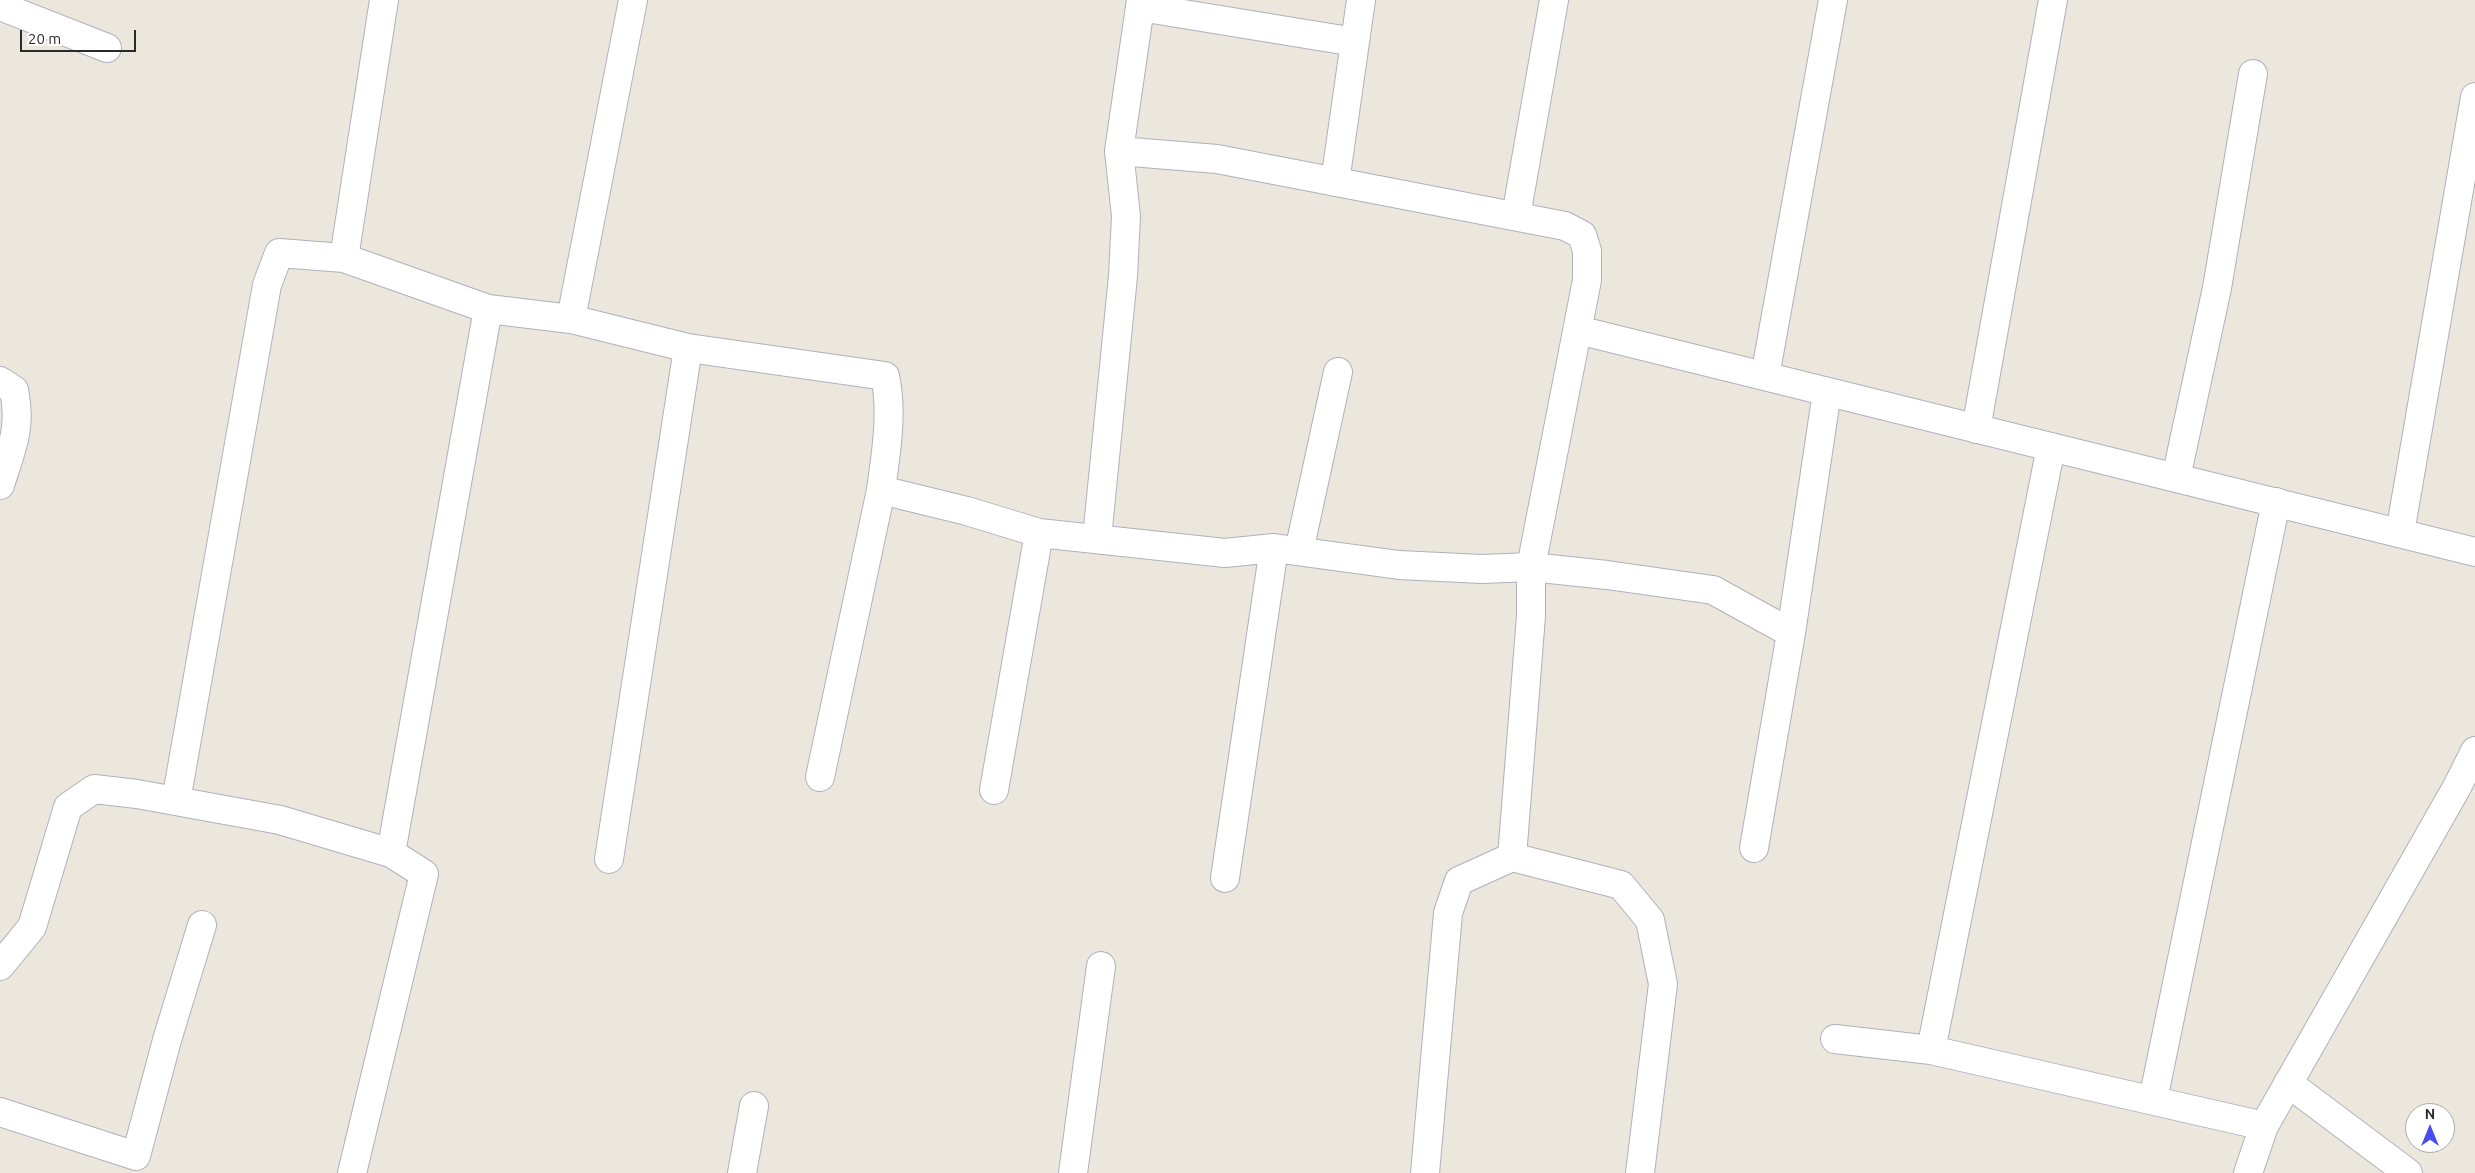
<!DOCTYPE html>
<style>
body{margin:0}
#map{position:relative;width:2475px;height:1173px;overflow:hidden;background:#ebe7dd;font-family:Ubuntu,sans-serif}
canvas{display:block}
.north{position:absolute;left:2405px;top:1103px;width:50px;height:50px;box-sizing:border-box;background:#fff;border:1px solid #aaa;border-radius:50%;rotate:0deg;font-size:14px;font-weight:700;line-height:20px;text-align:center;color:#2a2a2a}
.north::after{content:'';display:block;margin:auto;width:18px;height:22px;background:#484bed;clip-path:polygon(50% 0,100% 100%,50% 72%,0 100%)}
.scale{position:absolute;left:20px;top:30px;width:116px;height:22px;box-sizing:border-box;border:2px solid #2a2a2a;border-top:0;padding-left:6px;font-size:15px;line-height:18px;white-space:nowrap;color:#2a2a2a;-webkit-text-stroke:4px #fff;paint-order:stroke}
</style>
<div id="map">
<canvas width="2475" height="1173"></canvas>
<div class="north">N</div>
<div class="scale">20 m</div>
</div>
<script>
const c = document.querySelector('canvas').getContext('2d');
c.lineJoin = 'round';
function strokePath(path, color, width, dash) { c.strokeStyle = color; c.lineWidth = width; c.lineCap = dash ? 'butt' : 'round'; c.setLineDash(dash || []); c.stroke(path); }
const minor = new Path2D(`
 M0,6L107,48
 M1140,7L1355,42
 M1335,182L1361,0
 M1516,216L1554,0
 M344,258L384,0
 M571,319L633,0
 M1578,330L2475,552
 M1765,376L1833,0
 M0,381L14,390C22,428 11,450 0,485
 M1976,429L2053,0
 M2176,478L2217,288L2253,74
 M881,490L967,511L1039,533L1225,553L1274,548L1399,565L1482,569L1531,567L1587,280V251L1582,235L1565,226L1217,159L1119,151
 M2400,533L2475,97
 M1097,538L1123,276L1126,216L1119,151L1141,0
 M1299,551L1338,372
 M994,790L1039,533
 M176,801L267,285L279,253L344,258L488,309L571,319L688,348L885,376C893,413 886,452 881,490L820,777
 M1754,848L1791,633L1827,392
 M391,853L488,309
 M1512,857L1621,885L1650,920L1663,984L1640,1173
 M609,859L688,348
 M1225,878L1274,548
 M0,966L32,927L68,807L94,789L137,794L280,820L391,853L424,874L352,1173
 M1835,1039L1931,1050L2264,1126
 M1931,1050L2051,447
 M2288,1083L2408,1173
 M2153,1100L2276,502
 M0,1112L136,1156L167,1040L202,925
 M742,1173L754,1106
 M1073,1173L1101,966
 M1425,1173L1448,913L1459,881L1512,857L1531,616V567L1607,575L1713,590L1791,633
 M2248,1173L2264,1126L2457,787L2475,751`);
strokePath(minor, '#b0b0bc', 30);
strokePath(minor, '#fff', 28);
</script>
